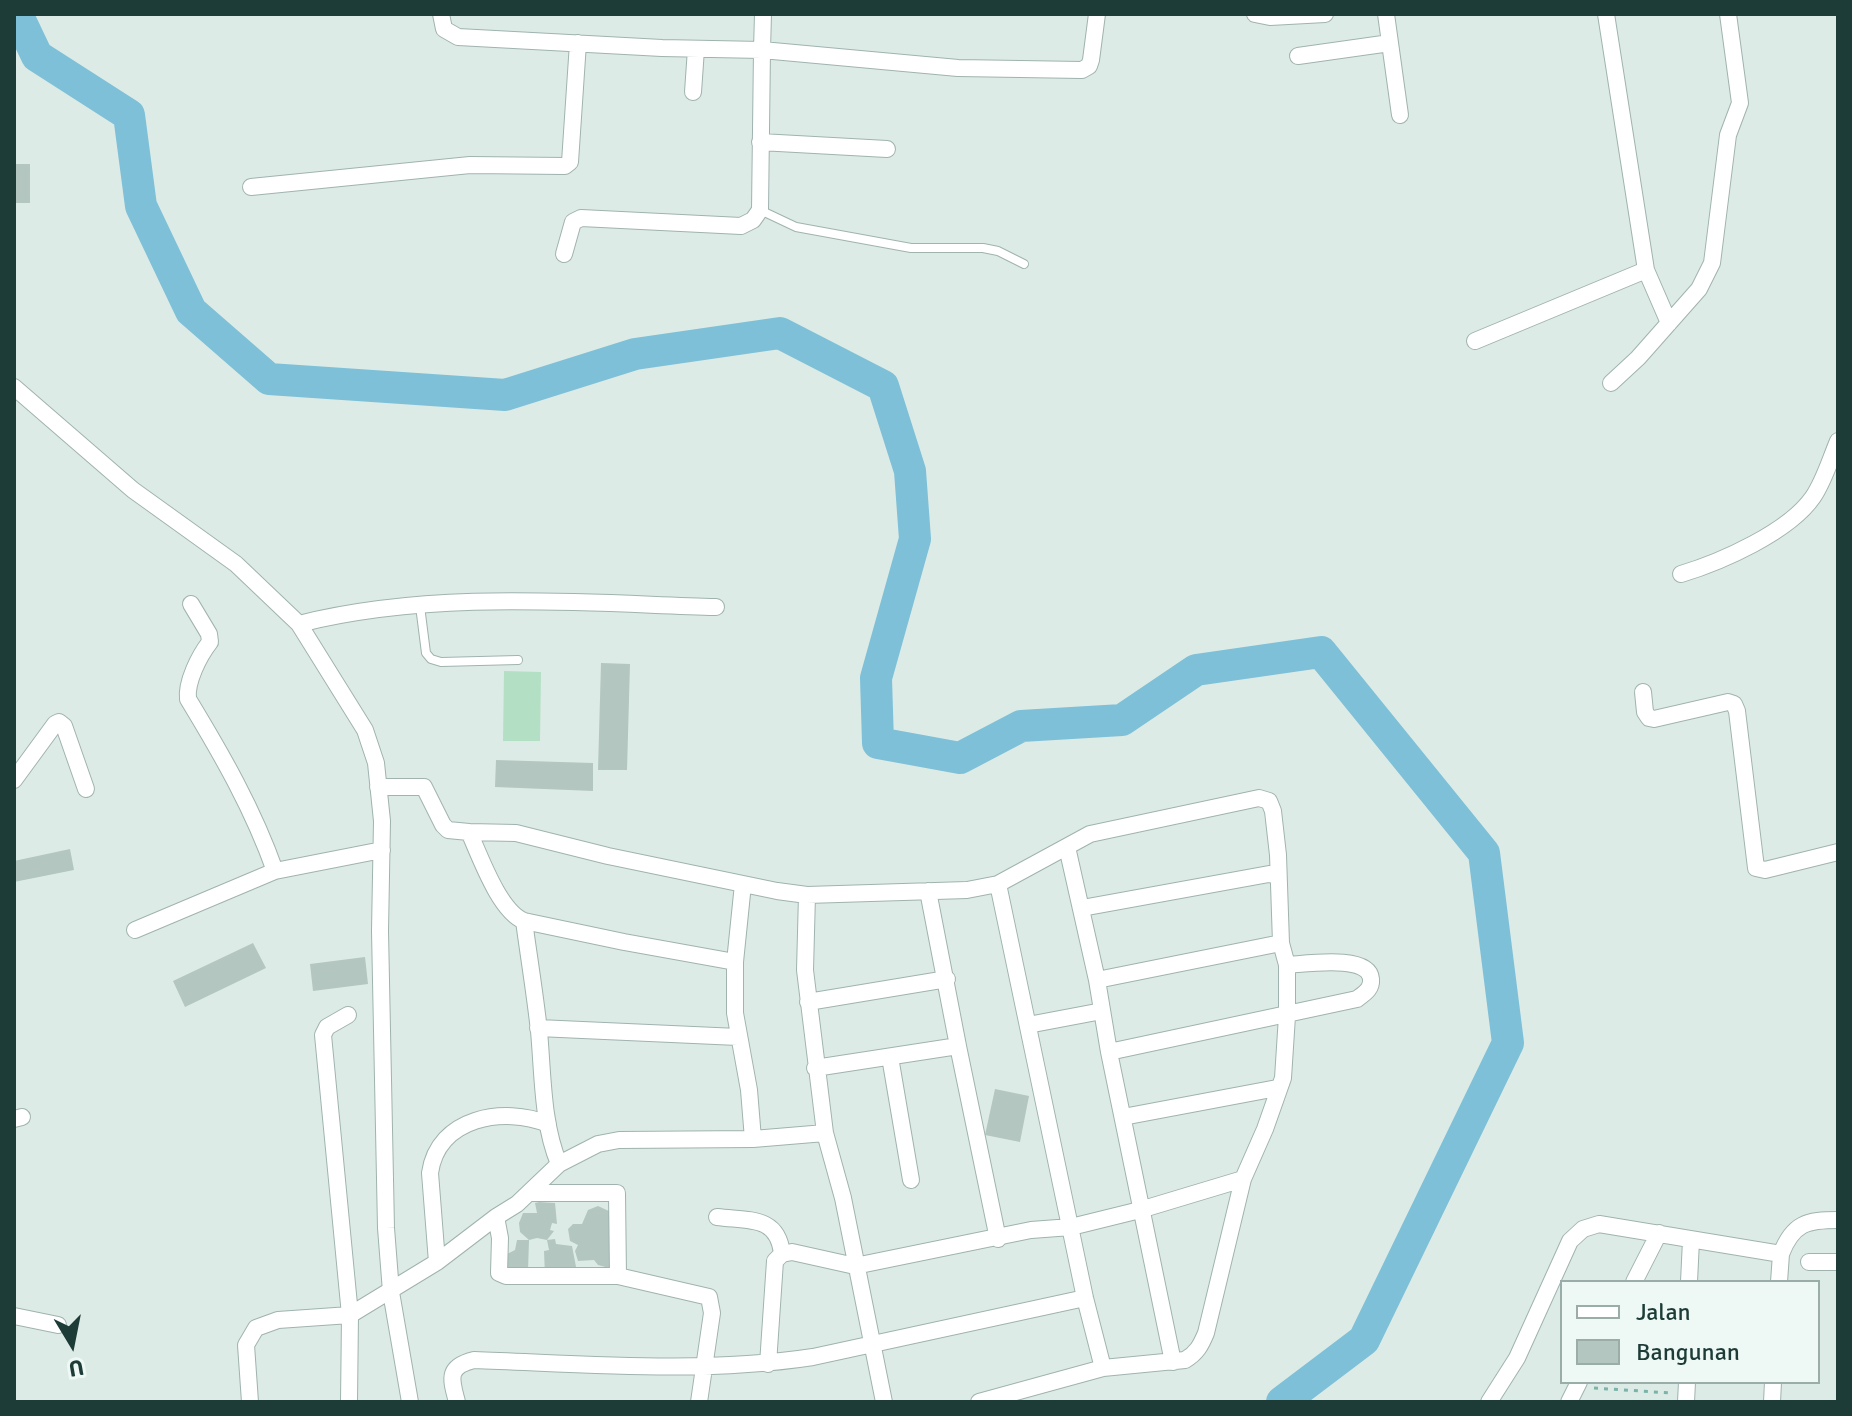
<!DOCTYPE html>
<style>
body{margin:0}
#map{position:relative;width:1852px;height:1416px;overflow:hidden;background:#ddebe7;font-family:Signika,sans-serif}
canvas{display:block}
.frame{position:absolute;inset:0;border:16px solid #1d3c37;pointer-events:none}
.legend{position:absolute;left:1560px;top:1280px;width:260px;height:104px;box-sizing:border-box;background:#eef8f4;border:2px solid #9aada8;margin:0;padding:10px 14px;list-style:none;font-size:24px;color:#1d3c37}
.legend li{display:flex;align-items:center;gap:16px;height:40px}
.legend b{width:40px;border:2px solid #9aada8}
.north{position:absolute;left:32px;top:1304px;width:80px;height:80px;-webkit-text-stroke:6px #eef8f4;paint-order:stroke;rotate:170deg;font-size:22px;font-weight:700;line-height:32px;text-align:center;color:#1d3c37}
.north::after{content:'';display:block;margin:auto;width:28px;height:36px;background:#1d3c37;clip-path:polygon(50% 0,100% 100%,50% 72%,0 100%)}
</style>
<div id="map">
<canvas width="1852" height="1416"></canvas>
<div class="frame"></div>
<ul class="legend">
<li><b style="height:10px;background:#fff"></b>Jalan</li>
<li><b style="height:22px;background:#b3c6c0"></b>Bangunan</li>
</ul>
<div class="north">U</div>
</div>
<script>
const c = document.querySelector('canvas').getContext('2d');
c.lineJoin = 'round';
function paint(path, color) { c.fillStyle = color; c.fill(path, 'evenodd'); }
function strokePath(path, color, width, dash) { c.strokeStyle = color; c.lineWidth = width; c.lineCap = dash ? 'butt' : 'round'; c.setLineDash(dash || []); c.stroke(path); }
const green = new Path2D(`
 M504,671L541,672L540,741H503Z`);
const river = new Path2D(`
 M17,14L37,56L129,115L141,206L191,311L269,379L505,395L635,354L780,333L883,386L910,471L915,539L876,678L878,743L960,758L1021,726L1122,720L1196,670L1321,652L1484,853L1508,1043L1364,1340L1282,1402`);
const building = new Path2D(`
 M14,164H30V203H14Z
 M601,663L630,664L627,770H598Z
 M496,760L593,763V791L495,787Z
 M70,849L74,870L14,882V861Z
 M253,943L266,968L185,1007L173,981Z
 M365,957L368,984L313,991L310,964Z
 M995,1089L1029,1096L1020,1142L985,1135Z
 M539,1202L555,1203L557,1224L552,1223L550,1230L554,1231L547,1240L537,1238L529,1240L520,1232L519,1223L523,1213H537L535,1203Z
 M598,1206L613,1213L612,1261L609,1268L598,1265L594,1260L578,1261L575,1251L578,1245L570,1241L568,1229L573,1224H582L588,1210Z
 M555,1239L556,1244L572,1246L577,1272L545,1276L544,1251L549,1250L547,1240Z
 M517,1240H529L528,1271H505V1255L515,1250Z`);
const path = new Path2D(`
 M1594,1388L1671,1393`);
const lane = new Path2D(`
 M760,210L796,227L911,248H983L998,251L1024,264
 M420,606L426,653L431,659L441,662L518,660`);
const street = new Path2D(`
 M441,14L444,29L458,37L662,48L762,50L760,210L753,220L741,226L581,218L573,222L564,254
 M763,14L762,50L958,68L1082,70L1089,66L1091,60L1097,14
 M1255,14L1270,17L1325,14
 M1386,14L1400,115
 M1298,56L1390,43
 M693,92L696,49
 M760,142L887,149
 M251,187L470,165L565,166L570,162L578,43
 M1646,270L1669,323
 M1475,341L1646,270L1606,14
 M1611,383L1638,358L1699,289L1712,263L1728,135L1740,103L1728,14
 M14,387L133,490L236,564L299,624L365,730L376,763L382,821L380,931L386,1228L391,1292L410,1402
 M1681,574C1721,562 1789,532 1813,497C1824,481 1830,460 1838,441
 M191,604L209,634L210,642C199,656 186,682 188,699C222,755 253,809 275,871
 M299,624C434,590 579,603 716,607
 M1643,692L1645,712L1649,718L1654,719L1728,702L1734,704L1737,711L1756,868L1765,870L1838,852
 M14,780L55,724L59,722L64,726L86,789
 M378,787H424L443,825L448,830L469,832
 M1067,847L1097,980
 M743,884L735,962V1013L749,1090L753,1139
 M998,884L1085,1298L1103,1368
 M928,891L958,1046
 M807,895L805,970L825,1133L843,1198L884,1402
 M1082,908L1269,874L1278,876
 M524,921L624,942L735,962
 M135,930L275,871L382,850
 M1281,943L1097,980L1109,1052L1357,999C1365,993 1372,989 1371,979C1369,954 1306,964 1287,965
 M808,1002L947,979
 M348,1015L327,1027L323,1035L350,1315L349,1402
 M1028,1025L1102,1011
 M538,1028L738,1037
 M1109,1052L1173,1362
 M890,1057L911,1180
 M815,1068L958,1046L998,1239
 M1123,1117L1277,1088
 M14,1119L22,1117
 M559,1164C542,1123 543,1075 539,1031C535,994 529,958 524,921C499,911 480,856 469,832L516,833L608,856L777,891L807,895L967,890L998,884L1090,834L1259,798L1269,801L1273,811L1278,855L1281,943L1287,965V1016L1283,1078L1265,1129L1243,1179L1206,1333C1201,1345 1197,1353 1185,1360L1103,1368L979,1402
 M531,1193H617L618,1276
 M496,1217L500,1238L499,1273L506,1276H618L709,1297L712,1313L699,1402
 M717,1217C748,1221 778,1215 782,1254
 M1781,1254C1793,1223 1807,1220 1838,1220
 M437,1262L430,1173C438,1117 504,1106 548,1124
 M1809,1262H1838
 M1634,1282L1659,1233
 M1689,1282L1691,1240
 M14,1316L58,1325
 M768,1364L775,1261L782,1254L792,1252L855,1266L1031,1230L1071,1227L1140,1210L1243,1179
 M250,1402L246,1345L256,1328L278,1320L350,1315L437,1262L496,1217L517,1204L559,1164L598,1144L619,1140L753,1139L825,1133
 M457,1402C451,1379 446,1367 474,1360C586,1364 701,1374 813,1357L1085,1298
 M1489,1402L1517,1358L1570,1241L1583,1229L1599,1224L1781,1254L1779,1282
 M1569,1402L1579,1382
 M1686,1402L1687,1382
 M1772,1402L1773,1382`);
paint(green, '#b3dfc4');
strokePath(river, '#7ec0d7', 32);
paint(building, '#b3c6c0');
strokePath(lane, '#a0b3af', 10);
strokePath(street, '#a0b3af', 18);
strokePath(path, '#7ab3a7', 3, [4, 6]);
strokePath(lane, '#fff', 8);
strokePath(street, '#fff', 16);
</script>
